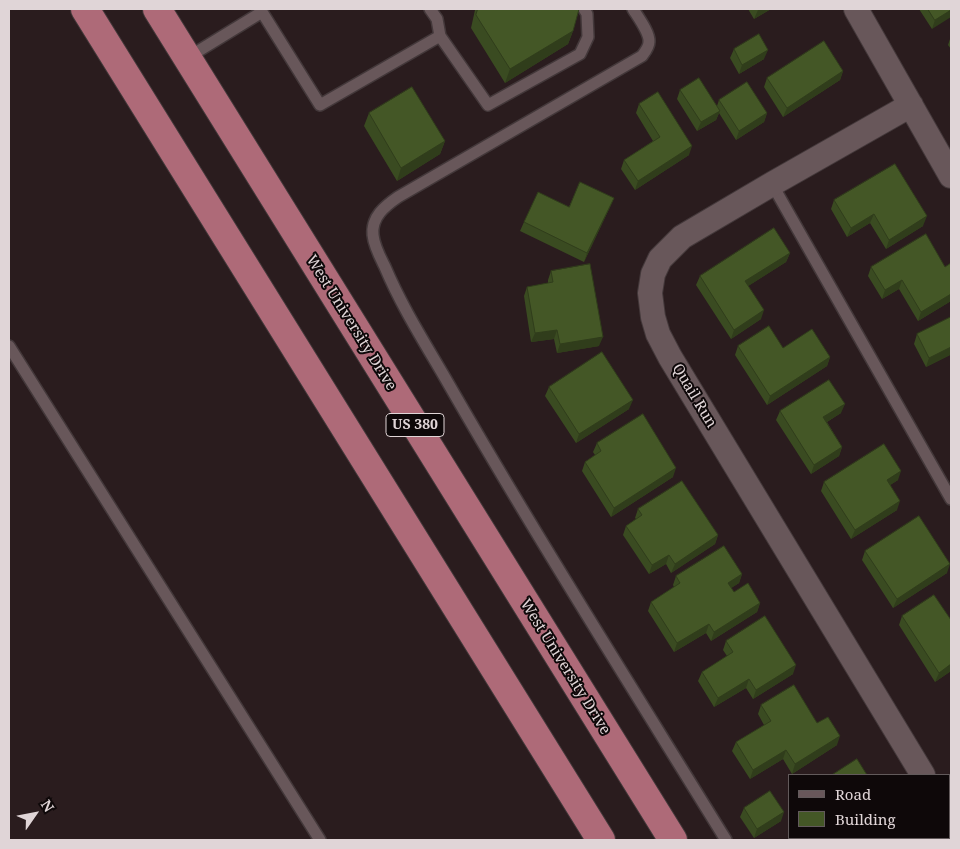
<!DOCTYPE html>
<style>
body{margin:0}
#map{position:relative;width:960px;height:849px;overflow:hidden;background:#2a1c1e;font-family:"Noto Serif",serif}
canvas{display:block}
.frame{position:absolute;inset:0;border:10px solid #e0d5d7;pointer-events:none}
.legend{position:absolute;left:788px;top:774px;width:162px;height:65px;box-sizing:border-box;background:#0e0809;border:1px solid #625a5b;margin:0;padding:6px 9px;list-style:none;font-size:15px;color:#e0d5d7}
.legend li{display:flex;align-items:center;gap:10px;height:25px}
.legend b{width:25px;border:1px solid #625a5b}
.north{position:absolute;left:10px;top:789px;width:50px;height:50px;-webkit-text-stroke:4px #0e0809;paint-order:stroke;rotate:57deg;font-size:14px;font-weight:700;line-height:20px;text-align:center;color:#e0d5d7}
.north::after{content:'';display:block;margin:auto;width:18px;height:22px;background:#e0d5d7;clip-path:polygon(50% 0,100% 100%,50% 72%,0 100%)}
</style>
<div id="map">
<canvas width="960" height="849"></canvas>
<div class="frame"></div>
<ul class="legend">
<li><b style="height:6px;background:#68575a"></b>Road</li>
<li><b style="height:14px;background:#445726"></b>Building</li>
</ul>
<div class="north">N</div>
</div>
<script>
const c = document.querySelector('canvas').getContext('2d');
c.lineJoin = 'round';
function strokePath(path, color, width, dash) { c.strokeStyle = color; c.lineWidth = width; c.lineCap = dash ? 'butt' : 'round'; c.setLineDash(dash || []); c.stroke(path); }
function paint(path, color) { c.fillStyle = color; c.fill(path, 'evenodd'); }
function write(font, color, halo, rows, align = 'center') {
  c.font = font + ' "Noto Serif",serif'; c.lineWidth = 4; c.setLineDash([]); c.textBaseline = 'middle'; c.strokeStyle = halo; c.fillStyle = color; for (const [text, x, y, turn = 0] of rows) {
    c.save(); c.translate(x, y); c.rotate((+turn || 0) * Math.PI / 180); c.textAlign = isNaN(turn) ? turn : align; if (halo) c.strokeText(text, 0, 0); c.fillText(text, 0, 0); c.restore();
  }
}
const service = new Path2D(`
 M430,9L437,19L440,36
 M633,9C638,17 650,33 649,42C649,47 645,52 642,56L398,197C385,206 371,217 373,235C374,246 380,257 385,267C401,305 423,340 444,376C534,533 631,686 726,840
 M187,58L262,12L320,105L440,36L488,105L580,54L588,37L587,14L584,9
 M772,184L951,499
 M9,346L320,840`);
const minor = new Path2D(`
 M856,9L951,176
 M911,105L772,184L682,237L660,259L653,274L650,293L653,317L658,334L670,357L923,775
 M949,817L951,821
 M921,840L926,838`);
const trunk = new Path2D(`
 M85,9L601,840
 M157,9L673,840`);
const wall = new Path2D(`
 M475,9H579L573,31L568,44L505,83L471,28L475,10Z
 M748,9H771L754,19Z
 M919,9H951L932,29Z
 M951,36V49L948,45Z
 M734,49L764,59L739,74L730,58Z
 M843,71L840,80L783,117L764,87L767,78Z
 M680,90L717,106L719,100L767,113L764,122L736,140L719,113L716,120L697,131L677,99Z
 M639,104L689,155L635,190L621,169L624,160L653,141L636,113Z
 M369,113L445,141L440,154L397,181L364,126Z
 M614,198L610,207L584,262L520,231L524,222Z
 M834,200L923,226L886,249L870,223L847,237L831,209Z
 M790,253L786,262L748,286L761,319L731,339L696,285L700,276Z
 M951,263V301L918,321L899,289L882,299L868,276L871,267H945Z
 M551,271L599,346L557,353L554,339L531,342L524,296L527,287L548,283V280Z
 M951,317V358L950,355L926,367L914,344L917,334Z
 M738,346L783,348L830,357L827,366L767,405L735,355Z
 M549,387L629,409L576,443L545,396Z
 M780,411L841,413L827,422L842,447L839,456L811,474L776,420Z
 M597,443L673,477L611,517L582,471L585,462L595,455L593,452Z
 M898,480L890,485L897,510L851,539L821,491L824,482Z
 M638,509L718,535L715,544L671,573L666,564L649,574L623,535L626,526L636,519L635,518Z
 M865,551L947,573L893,608L862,560Z
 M742,574L739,583L731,588L734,592L760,603L757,612L711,641L706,633L674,652L648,611L651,602L674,587L673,585L676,576Z
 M902,616L951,671L935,682L899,625Z
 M726,641L793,674L753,699L746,688L714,707L698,681L702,672L727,656L723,650Z
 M761,705L817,723L837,745L792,774L783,759L750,779L732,751L736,742L764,725L758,714Z
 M744,808L781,821L754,838L740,817Z
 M806,838H820L816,840H807Z`);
const shadedWall = new Path2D(`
 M760,9H771L754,19L758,10Z
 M951,10V17L932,29L935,20Z
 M573,31L568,44L505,83L510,69Z
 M768,50L764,59L739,74L742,65Z
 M843,71L840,80L783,117L787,108Z
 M720,111L716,120L697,131L701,122Z
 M767,113L764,122L736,140L739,131Z
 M445,141L440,154L397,181L401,168Z
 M692,146L689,155L635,190L638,181Z
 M614,198L610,207L584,262L587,253Z
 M874,214L870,223L847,237L851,228Z
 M927,216L923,226L886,249L889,240Z
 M790,253L786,262L742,290L745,281Z
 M902,280L899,289L882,299L885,290Z
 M951,294V301L918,321L921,312Z
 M764,310L761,319L731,339L734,330Z
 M557,330L554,339L531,342L535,333Z
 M603,337L599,346L557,353L560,344Z
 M951,347V351L950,355L926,367L929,358Z
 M830,357L827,366L767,405L770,396Z
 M633,400L629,409L576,443L579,434Z
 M845,404L841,413L820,426L823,417Z
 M842,447L839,456L811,474L814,465Z
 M676,468L673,477L611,517L614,508Z
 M901,471L898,480L884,489L887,480Z
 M900,501L897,510L851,539L855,530Z
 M718,535L715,544L671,573L675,564Z
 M669,555L666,564L649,574L652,565Z
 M950,564L947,573L893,608L897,599Z
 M742,574L739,583L725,592L728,583Z
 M760,603L757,612L711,641L714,632Z
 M709,624L706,633L674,652L677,643Z
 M951,664V671L935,682L939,673Z
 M796,665L793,674L753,699L756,690Z
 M749,679L746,688L714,707L718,698Z
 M840,736L837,745L792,774L795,764Z
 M786,750L783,759L750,779L753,770Z
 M784,812L781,821L754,838L757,829Z
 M812,838H820L816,840H811Z`);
const building = new Path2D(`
 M478,9H579L573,31L510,69L476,15Z
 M928,9H951V10L935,20Z
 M759,34L768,50L742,65L734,49Z
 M824,41L843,71L787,108L767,78Z
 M699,78L720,111L701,122L680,90Z
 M747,82L767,113L739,131L719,100Z
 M412,87L445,141L401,168L369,113Z
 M658,92L692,146L638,181L624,160L660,137L639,104Z
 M895,164L927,216L889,240L874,214L851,228L834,200Z
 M580,182L614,198L587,253L524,222L538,192L569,207Z
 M774,228L790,253L745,281L764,310L734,330L700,276Z
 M926,234L945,267L951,263V294L921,312L902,280L885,290L871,267Z
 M590,264L603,337L560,344L557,330L535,333L527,287L553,282L551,271Z
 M951,317V347L929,358L917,334Z
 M769,326L783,348L812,329L830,357L770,396L738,346Z
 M602,352L633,400L579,434L549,387Z
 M829,380L845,404L823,417L842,447L814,465L780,411Z
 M643,414L676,468L614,508L585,462L601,451L597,443Z
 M884,444L901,471L887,480L900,501L855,530L824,482Z
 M682,481L718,535L675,564L669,555L652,565L626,526L642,515L638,509Z
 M919,516L950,564L897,599L865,551Z
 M724,546L742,574L728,583L734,592L748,583L760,603L714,632L709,624L677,643L651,602L680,583L676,576Z
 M934,595L951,620V664L939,673L902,616Z
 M765,616L796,665L756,690L749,679L718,698L702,672L733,652L726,641Z
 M794,685L817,723L828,717L840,736L795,764L786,750L753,770L736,742L771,721L761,705Z
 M857,759L867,775H832Z
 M770,791L784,812L757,829L744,808Z`);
const shields = [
 [415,425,58]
];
const shieldNames = [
 ["US 380",415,425]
];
const streetNames = [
 ["West University Drive",351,323,58],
 ["Quail Run",694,396,59],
 ["West University Drive",565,667,58]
];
strokePath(service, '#43383a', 14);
strokePath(minor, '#43383a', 26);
strokePath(trunk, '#43383a', 30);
strokePath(service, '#68575a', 11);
strokePath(minor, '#68575a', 24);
strokePath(trunk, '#ae6a78', 28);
paint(wall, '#3a4b21');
paint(shadedWall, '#303d1b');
paint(building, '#445726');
strokePath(building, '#303d1b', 1);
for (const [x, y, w] of shields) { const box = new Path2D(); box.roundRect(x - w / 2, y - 11.5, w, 23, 4); c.fillStyle = '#0e0809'; c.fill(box); strokePath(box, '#e0d5d7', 1); }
write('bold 14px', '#e0d5d7', null, shieldNames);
write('15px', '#e0d5d7', '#0e0809', streetNames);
</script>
